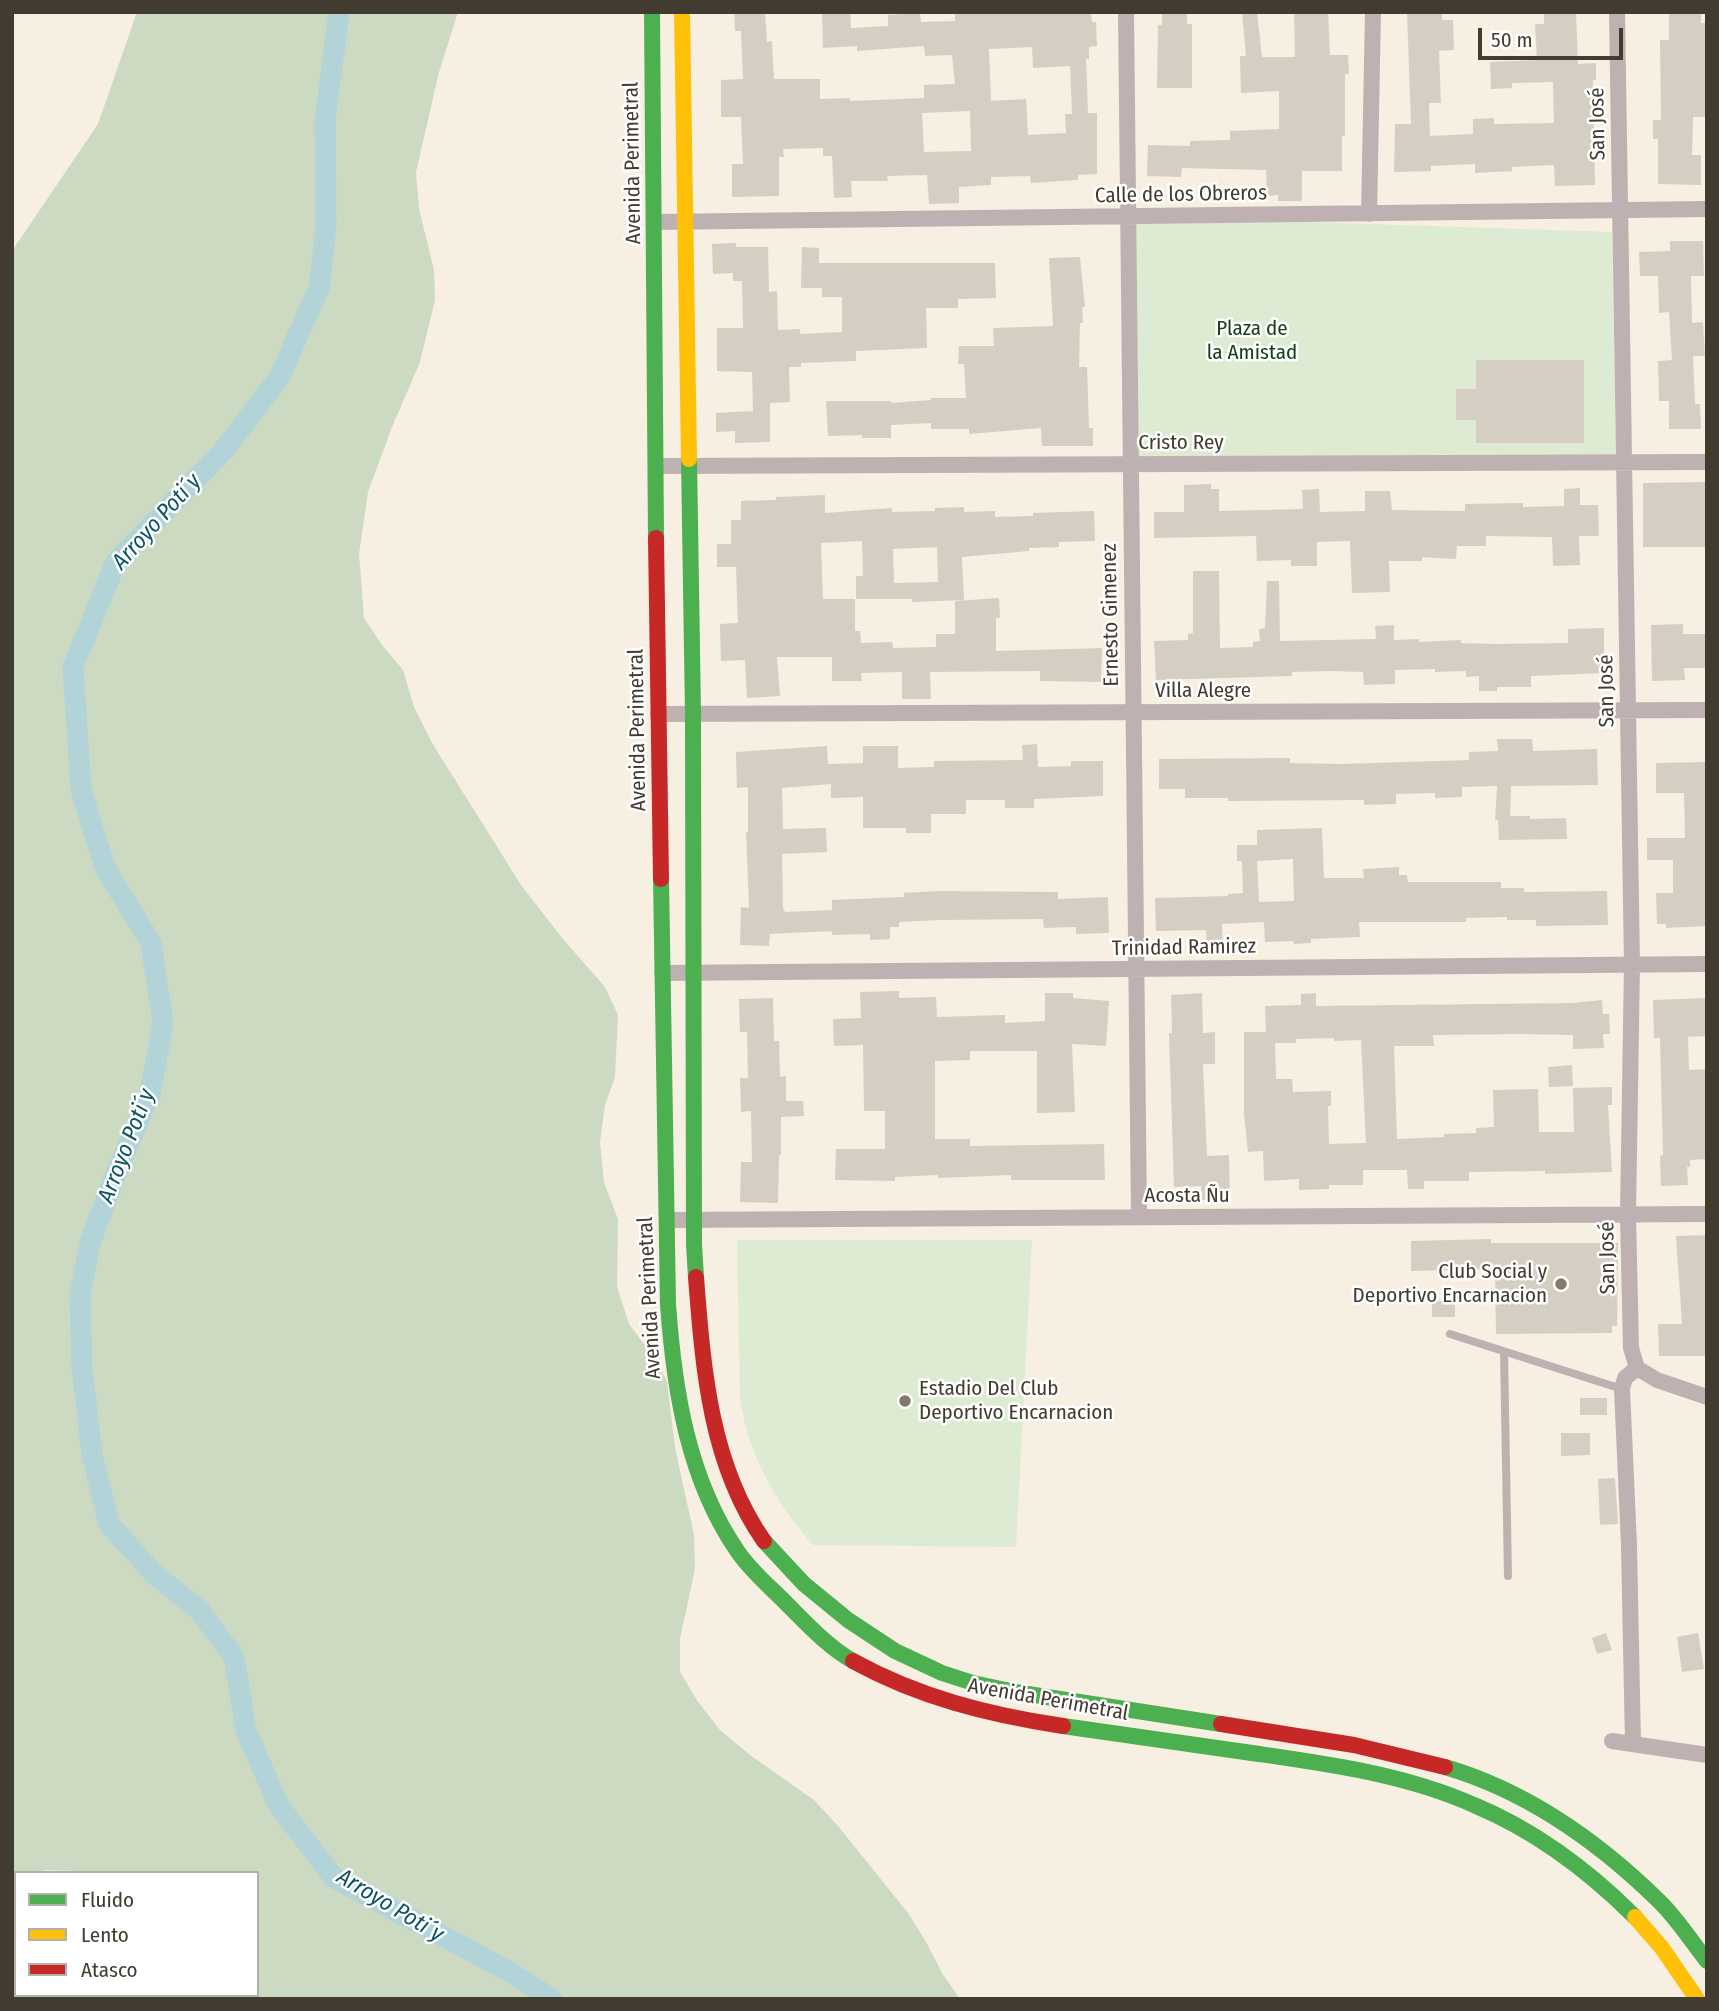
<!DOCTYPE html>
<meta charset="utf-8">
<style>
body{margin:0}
#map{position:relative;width:1719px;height:2011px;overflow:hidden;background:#f7efe1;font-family:"Fira Sans Condensed",sans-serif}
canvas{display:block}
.frame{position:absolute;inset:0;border:14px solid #423b2f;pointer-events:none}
.legend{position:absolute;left:14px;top:1871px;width:245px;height:126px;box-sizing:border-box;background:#fff;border:2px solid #b3b1ac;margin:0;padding:9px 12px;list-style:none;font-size:21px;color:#423b2f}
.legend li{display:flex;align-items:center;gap:14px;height:35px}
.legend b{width:35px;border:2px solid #b3b1ac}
.scale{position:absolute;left:1478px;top:28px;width:145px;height:32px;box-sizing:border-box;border:4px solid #423b2f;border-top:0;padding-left:9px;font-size:21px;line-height:24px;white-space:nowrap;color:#423b2f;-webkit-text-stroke:5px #fff;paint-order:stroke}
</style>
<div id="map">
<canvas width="1719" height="2011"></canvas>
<div class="frame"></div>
<ul class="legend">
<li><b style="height:9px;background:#4caf50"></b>Fluido</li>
<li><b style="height:9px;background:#ffc107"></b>Lento</li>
<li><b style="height:9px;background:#c62828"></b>Atasco</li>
</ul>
<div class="scale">50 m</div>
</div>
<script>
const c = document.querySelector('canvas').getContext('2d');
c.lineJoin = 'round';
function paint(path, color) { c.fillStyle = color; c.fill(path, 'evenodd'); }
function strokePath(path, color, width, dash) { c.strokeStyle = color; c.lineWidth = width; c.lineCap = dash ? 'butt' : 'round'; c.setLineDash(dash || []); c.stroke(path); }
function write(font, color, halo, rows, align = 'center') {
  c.font = font + ' "Fira Sans Condensed",sans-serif'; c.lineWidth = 5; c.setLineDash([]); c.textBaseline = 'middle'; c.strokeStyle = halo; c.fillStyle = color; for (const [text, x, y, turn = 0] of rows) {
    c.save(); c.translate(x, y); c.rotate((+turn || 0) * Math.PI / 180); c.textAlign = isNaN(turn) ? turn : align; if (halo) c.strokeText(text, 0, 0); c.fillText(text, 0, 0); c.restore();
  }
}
const green = new Path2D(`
 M1129,216L1612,232L1616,458L1130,464Z
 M737,1240H1032L1016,1547L813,1545C776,1503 749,1456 740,1400Z`);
const forest = new Path2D(`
 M137,12H458L439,72L416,172L419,209L434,270L435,300L420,362L392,427L368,492L359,554L364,618L382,645L403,670L414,707L432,743L521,885L562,938L605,987L618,1015L615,1077L605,1105L600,1142L604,1183L618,1219L617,1287L629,1324L650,1352L667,1381L675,1448L694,1535L695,1569L680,1639V1672L698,1702L720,1730L750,1755L814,1800L838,1826L908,1913L926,1942L942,1973L960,1999H230L212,1995H257V1873H81L75,1871L45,1870L41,1873H16V1901L12,1910V251L98,124Z`);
const canal = new Path2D(`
 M339,12L325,122L326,227L319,288L279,378L223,451L116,562L73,667L81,790L105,868L151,943L163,1023L150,1094L113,1181L90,1243L80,1295L82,1368L92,1454L109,1524L154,1574L199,1610L234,1657L246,1731L279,1806L334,1878L510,1972L552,1999`);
const building = new Path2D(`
 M734,12H765L767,42L772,41L774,79H820V99L850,98V101L924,98V85L955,84L952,55L925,56L924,46L857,51V46L823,48L822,13L850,12L851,28L888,26V15L920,13L921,22L955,21V12H1091L1092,22H1096L1097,46L1089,47V59H1086L1088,113H1097V174L1078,175V180L1031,183L1030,176L991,177V185L959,187V203L929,204L927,175L887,176L888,181H851L852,197L834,198L832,156H823V148L783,149L784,157H779V196L732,197V164H743L741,117H721V80L743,79L741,31H735ZM1032,47L1033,68L1070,66L1072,114H1065L1066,133L1028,135L1026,99L991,101L989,49ZM970,111L971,151L924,152L922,113Z
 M1162,12H1187V24H1192V88H1157L1158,25H1162Z
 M1242,12H1257L1262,57H1295L1294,12H1328L1330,55H1348L1349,74H1345V136H1342V171H1302V201H1278V195L1267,196L1266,170L1182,168L1181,177L1147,176L1148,145L1190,146V141L1230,140V131L1279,129V91L1241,93L1240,56H1246Z
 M1407,12H1442V20H1453L1454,50L1439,51L1441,103H1429L1430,136L1473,134V119L1494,118V124L1554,123L1553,82L1512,83V88L1491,89L1490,62L1537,60L1535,24H1544V12H1576L1578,64L1596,63V80H1593L1595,185L1555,186L1554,165L1512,167V171L1475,173V164L1431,166V171L1394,172L1395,124H1411Z
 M1669,12H1701V23H1706L1707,117H1693L1692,155H1701V185L1658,184V139H1653V120H1661L1660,40H1669Z
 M1670,241H1703L1704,276H1691L1692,323L1703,322L1705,356H1693L1695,404H1700L1701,429H1669V401H1659L1658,361L1672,360L1669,312L1659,313L1658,276H1640L1639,252L1670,251Z
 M736,243V247H768L769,292L777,291L778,330L800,329V334L842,332V297H822V288H801L802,247L819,248V263H995L996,298L958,299V308H926L927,348L856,351V361L801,363V367H789L790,402L770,403V442L735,443V431L716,432V413L753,411L752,372L717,371V328H743L742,281H733V273L713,274L712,244Z
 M1080,257L1085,307H1082L1083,323H1080L1079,367H1087L1089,428H1093V446H1042L1041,428L969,434V429H931V423L891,425V438H862V435L828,436L826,401H891V403L931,400V398H966L964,364H958L959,346H994L993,328L1053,326L1049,258Z
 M1476,360H1584V443H1476V420H1456V389H1476Z
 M1707,482V547H1643V483Z
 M1211,484V489H1219V511L1303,509L1302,490L1319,489L1320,512L1365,511V491H1390L1392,510L1465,511V504L1523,503V507L1564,506V489L1580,488V505H1598L1599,536H1579L1580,565L1553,566L1552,537L1486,536V546H1457L1456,559L1422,557V561H1389L1390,592L1352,593L1350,541L1317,542V566H1291V560L1257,561L1256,536L1154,538V512H1184V485Z
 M825,495V513L892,508V512L935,511V508L964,507V512L995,511V517L1033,516V513L1094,511L1095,541L1059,542V547L1029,548V551L962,557L964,600L912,602V599H856V576H863L862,541L821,543L823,599H855V631H860L861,643L892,642L893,648L936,647V634H955V601L999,598L1000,618H996V651L1102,648L1101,682L1040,681V671L930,672L931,699H902V672L861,673L862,681H832V657H777L780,696L747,698L745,660L721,661L720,624L738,623L736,567H717V544H731V520H741V501L776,500V497ZM937,547L938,582L894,583L893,549Z
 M1193,571H1219L1220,648L1253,647V642L1260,641L1259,629L1265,628L1267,581H1279L1280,641L1376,639L1375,626L1394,625V640L1419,639V642L1461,640V643L1496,644L1568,643V629L1604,628V673L1531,676V687H1497V691H1479V676L1466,677V671L1435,672V669L1395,670V684L1364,685L1363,672L1329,671L1292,672V676L1156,680L1154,641L1188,640V634L1193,633Z
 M1683,624V634H1707V668H1684L1685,680L1652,681L1651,625Z
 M1497,739H1532L1533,751L1597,749L1598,785L1511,786L1510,816H1530V819L1566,818L1567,839L1499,840L1498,820H1495L1497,786L1462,787V797L1435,798V793L1396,794V804L1364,805V800L1228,801V798H1185V789H1159V759L1290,758V763L1340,764L1469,760V752L1498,751Z
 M1037,744L1038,767L1071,766V761H1103V796L1034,799V808H1005V800H966V814H931V833H906V828H863V797L831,798V784L782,788L783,829L826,828L827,852L782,854L783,908L785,912L832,910V900L904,897V893L938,891L1058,892V899L1108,897L1109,933L1076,934V927L1044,928L1043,919L939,920L899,922V927H890V939L870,940V934L832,935V931L770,934L769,946L740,945L741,907L749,908L746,832H748V787L737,788L736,752L827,746L828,764L863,763V746H898V768L934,767V761L1023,760L1022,745Z
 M1707,762V926L1666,928V924H1657L1656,893H1673V860H1647V838H1685L1684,793H1656V763Z
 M1322,828L1324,878H1364L1363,869L1399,867V875H1407L1408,882H1501V888H1524V892L1607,891L1608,925L1536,926V920H1507V917L1466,918V922H1359L1360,937L1311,939V943L1294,944L1293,941L1265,942L1264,922L1222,924L1223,951H1207L1206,930L1156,931L1155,898L1228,896V894L1243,893L1242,861H1237V845H1257V830ZM1293,859L1294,901L1259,902L1257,861Z
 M899,991V998L936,997L937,1017L1005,1015V1023L1045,1021V993H1073V998L1109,1001L1106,1046L1072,1044L1075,1112L1037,1113V1051H970V1060L935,1061V1139H970V1146L1104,1144L1105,1180H1011V1175L938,1178V1175L895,1177V1181L835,1180L836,1149H885V1111H864L863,1045L834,1046L833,1019L861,1018L860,992Z
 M1202,993L1203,1033L1215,1032V1064H1203L1207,1156L1229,1155L1230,1199L1202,1200L1201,1186L1174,1187L1169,1033H1172L1171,995Z
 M1316,993V1006L1572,1003L1602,1000L1603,1014H1609L1610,1034H1603L1604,1048L1573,1049V1035L1522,1034L1433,1035L1434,1046H1394L1397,1139L1444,1137V1134L1476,1133V1128L1494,1127L1493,1090L1538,1089L1539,1132H1574L1573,1088L1612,1087V1105H1608L1612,1172L1545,1174V1171L1469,1172V1181H1424V1189H1408L1407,1170H1363V1185H1329V1189L1299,1190V1179L1264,1181L1263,1151L1248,1152L1244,1113V1032H1266L1265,1006L1301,1005V994ZM1334,1038V1041L1361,1040L1366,1143L1329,1144L1328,1106H1331V1091L1293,1092L1292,1079H1276L1275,1043H1296V1039Z
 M773,998L774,1041H779L780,1077L786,1076V1101H803L804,1116L781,1117V1155H779L778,1203L740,1202L741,1162H752L751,1111L741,1112L740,1078H748L747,1032H740L739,999Z
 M1707,998V1036L1688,1037L1689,1070L1707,1069V1159L1690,1160V1167H1687L1688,1185L1661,1186L1660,1156L1663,1155L1660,1038H1654L1653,1000Z
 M1572,1065L1573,1086L1549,1087L1548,1067Z
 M1707,1235V1356H1659L1658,1324H1682L1676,1236Z
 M1491,1239V1243H1618L1617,1326H1612V1333L1496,1334L1495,1269L1411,1271V1241Z
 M1432,1301H1455V1317H1432Z
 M1580,1398H1607V1415H1580Z
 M1561,1433H1590V1455L1561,1456Z
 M1615,1478L1618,1524L1600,1525L1598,1479Z
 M1606,1633L1612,1650L1597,1654L1592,1638Z
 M1698,1633L1704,1669L1682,1672L1677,1637Z`);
const lane = new Path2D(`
 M1450,1334L1622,1389
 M1504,1352L1508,1576`);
const street = new Path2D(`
 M1126,12L1139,1217
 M1617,12L1632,965L1628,1215L1631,1348L1637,1368
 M1369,214L1373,12
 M655,222L1707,209
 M656,466L1707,462
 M658,714L1707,710
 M662,973L1707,964
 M667,1220L1707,1214
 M1637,1368L1657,1380L1707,1397
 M1612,1741L1707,1755
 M1633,1744L1629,1545L1622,1389L1625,1378L1637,1368`);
const fast = new Path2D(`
 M652,12L656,538
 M689,459L693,714L694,1245L696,1277
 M661,879L668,1304C674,1390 688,1480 738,1552C751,1571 769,1586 785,1602C807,1624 827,1646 853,1661
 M764,1541L804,1584L848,1620L895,1651L942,1673L973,1683L1015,1692L1221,1724
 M1063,1726C1126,1735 1189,1744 1252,1753C1328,1764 1404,1774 1474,1805C1534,1830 1589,1871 1635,1917
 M1445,1767C1527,1791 1600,1843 1660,1902C1678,1920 1692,1942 1707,1961`);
const slow = new Path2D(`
 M682,12L689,459
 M1635,1917L1662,1948L1697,1999`);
const jam = new Path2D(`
 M656,538L661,879
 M696,1277C703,1368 710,1464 764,1541
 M853,1661C918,1697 989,1715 1063,1726
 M1221,1724L1354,1745L1445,1767`);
const markers = [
 [1561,1284,7,"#817a6d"],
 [905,1401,7,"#817a6d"]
];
const streetNames = [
 ["San José",1598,124,-91],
 ["Avenida Perimetral",633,163,-91],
 ["Calle de los Obreros",1181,195,-1],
 ["Cristo Rey",1181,443],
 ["Ernesto Gimenez",1111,615,-91],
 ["Villa Alegre",1203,691],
 ["San José",1607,691,-91],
 ["Avenida Perimetral",638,730,-91],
 ["Trinidad Ramirez",1184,948,-1],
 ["Acosta Ñu",1187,1196],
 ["San José",1608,1258,-91],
 ["Avenida Perimetral",650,1298,-93],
 ["Avenida Perimetral",1048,1700,10]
];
const parkNames = [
 ["Plaza de",1252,329],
 ["la Amistad",1252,353]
];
const poiNames = [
 ["Club Social y",1547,1272],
 ["Deportivo Encarnacion",1547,1296],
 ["Estadio Del Club",919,1389,"left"],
 ["Deportivo Encarnacion",919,1413,"left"]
];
const waterNames = [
 ["Arroyo Poti´y",157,522,-48],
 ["Arroyo Poti´y",127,1146,-69],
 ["Arroyo Poti´y",390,1906,31]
];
paint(green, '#deebd3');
paint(forest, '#ccdac2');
strokePath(canal, '#b2d4d9', 21);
paint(building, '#d5cfc3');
strokePath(lane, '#bfb1b1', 8);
strokePath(street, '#bfb1b1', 16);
strokePath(fast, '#4caf50', 16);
strokePath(slow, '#ffc107', 16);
strokePath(jam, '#c62828', 16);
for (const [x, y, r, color] of markers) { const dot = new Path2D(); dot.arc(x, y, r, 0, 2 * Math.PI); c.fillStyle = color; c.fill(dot); strokePath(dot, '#fff', 2.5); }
write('21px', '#423b2f', '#fff', streetNames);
write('21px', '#144217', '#fff', parkNames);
write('21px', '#423b2f', '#fff', poiNames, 'right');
write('italic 23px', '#0b5463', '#fff', waterNames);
</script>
